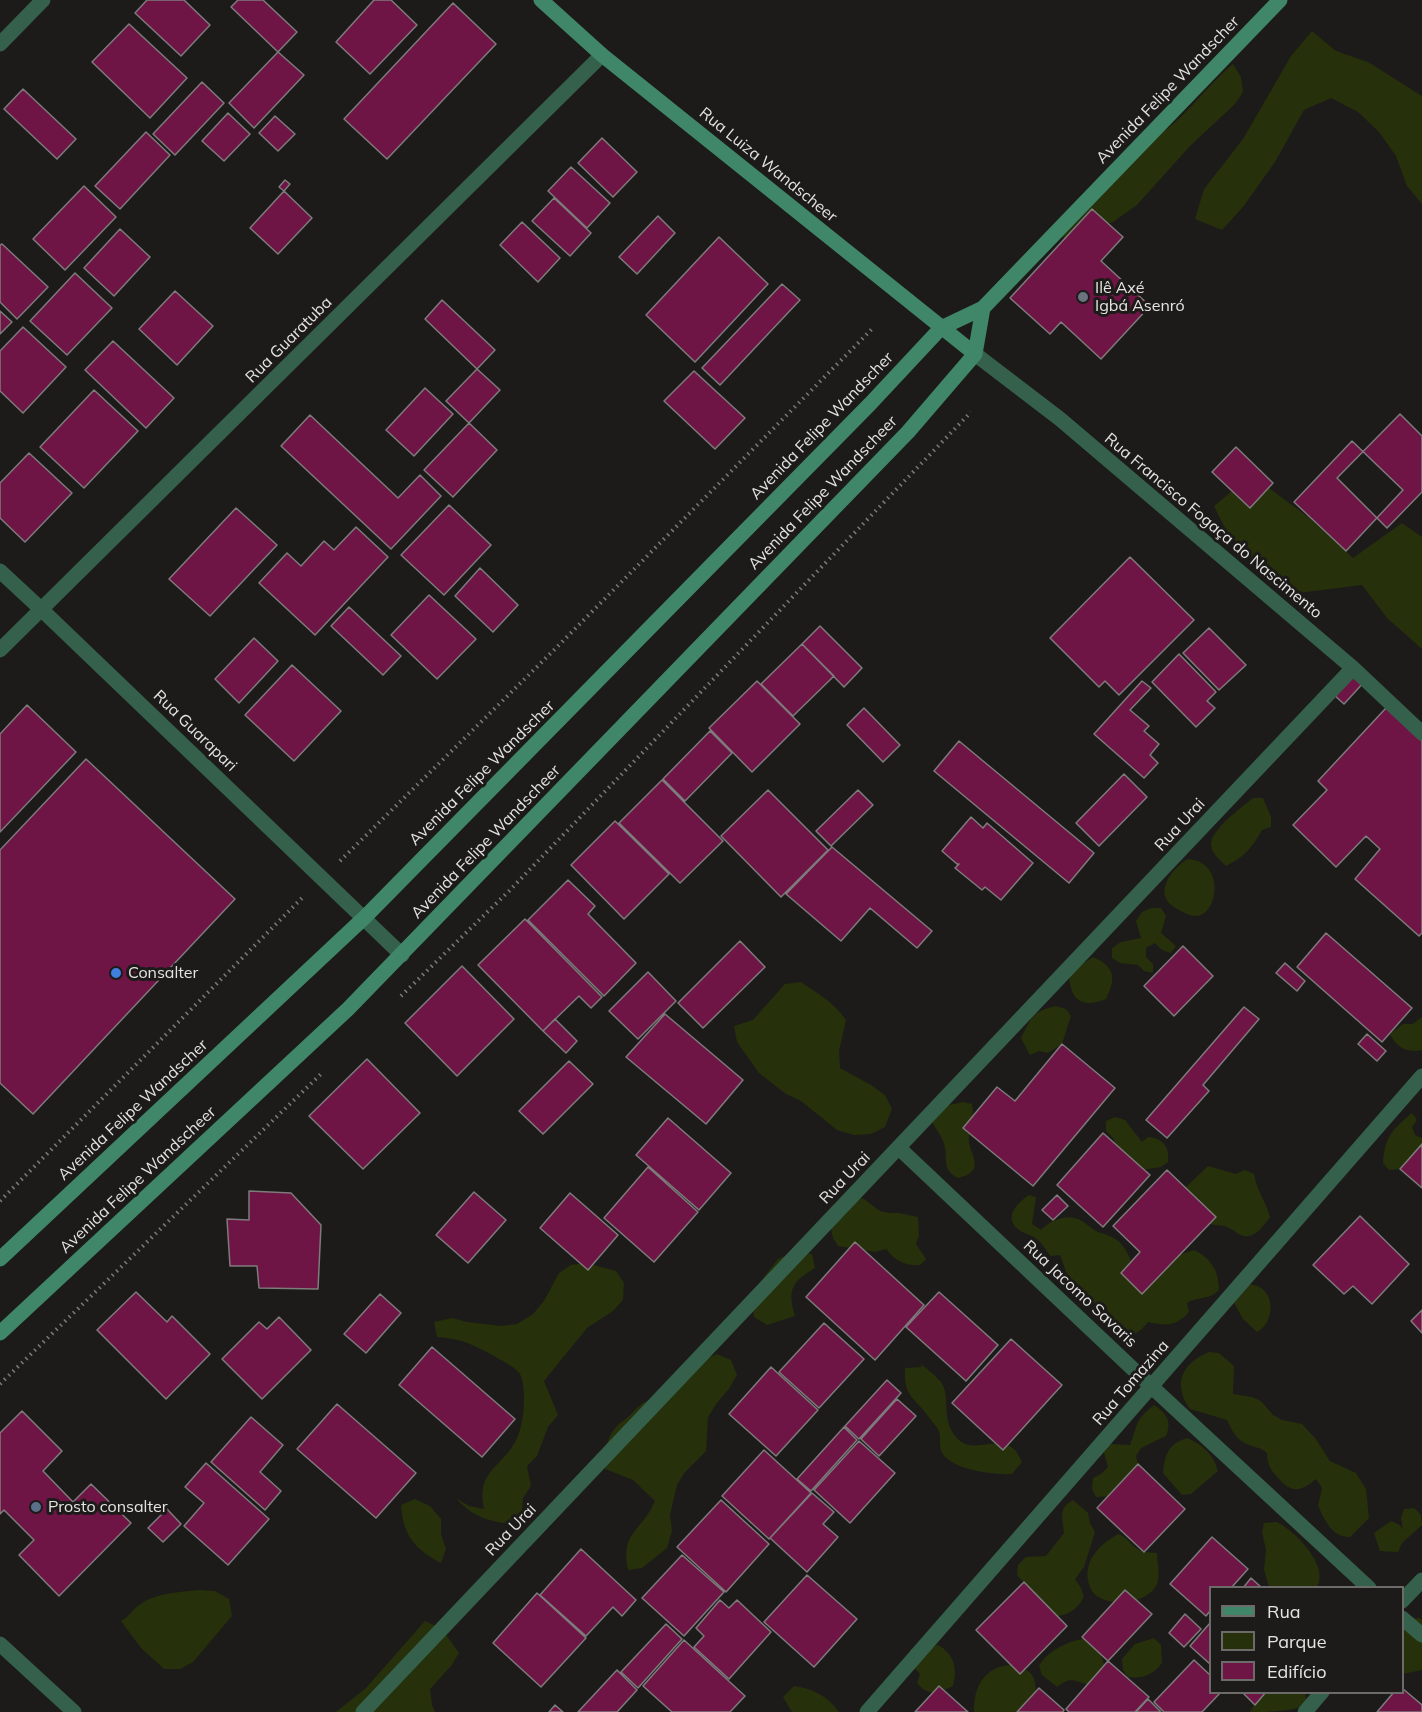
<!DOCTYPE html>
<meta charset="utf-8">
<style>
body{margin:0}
#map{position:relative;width:1422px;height:1712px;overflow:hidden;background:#1c1b19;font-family:Mulish,sans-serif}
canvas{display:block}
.legend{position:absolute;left:1209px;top:1586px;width:195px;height:108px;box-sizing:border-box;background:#1c1b19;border:2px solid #6c6b6a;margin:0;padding:8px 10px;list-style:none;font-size:18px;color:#e5e4e3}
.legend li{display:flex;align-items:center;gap:12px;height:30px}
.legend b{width:30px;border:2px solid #6c6b6a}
</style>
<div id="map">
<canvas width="1422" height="1712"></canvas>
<ul class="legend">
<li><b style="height:8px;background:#3f8768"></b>Rua</li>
<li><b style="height:16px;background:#26300b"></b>Parque</li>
<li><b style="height:16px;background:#6e1545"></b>Edifício</li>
</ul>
</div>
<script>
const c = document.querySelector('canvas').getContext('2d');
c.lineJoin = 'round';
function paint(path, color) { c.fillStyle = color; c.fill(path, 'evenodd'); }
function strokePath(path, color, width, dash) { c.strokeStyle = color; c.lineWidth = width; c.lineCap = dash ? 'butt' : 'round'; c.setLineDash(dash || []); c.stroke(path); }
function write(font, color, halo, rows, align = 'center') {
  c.font = font + ' Mulish,sans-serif'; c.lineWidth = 6; c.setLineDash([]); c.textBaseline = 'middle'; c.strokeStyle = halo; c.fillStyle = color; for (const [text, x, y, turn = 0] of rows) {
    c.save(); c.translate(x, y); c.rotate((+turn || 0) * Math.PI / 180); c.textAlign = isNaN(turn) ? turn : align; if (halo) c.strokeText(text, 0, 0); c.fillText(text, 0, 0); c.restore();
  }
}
const green = new Path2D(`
 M1312,31L1336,51L1368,62L1422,96V204L1407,186L1396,156L1379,132L1358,112L1331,98L1304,110L1275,162L1243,207L1222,230L1195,219L1204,189L1243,139L1291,56Z
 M1233,64L1241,77L1243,92L1235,104L1190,146L1137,205L1113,222L1068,238L1053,236L1160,134C1188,115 1207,85 1233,64Z
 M1238,486L1269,488L1308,517L1353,558L1402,523L1422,537V649L1387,618L1362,585L1290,594L1247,555L1228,534L1214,506Z
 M1253,798H1263L1271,817V827L1262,830C1253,847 1243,858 1226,866C1220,860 1210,852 1211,843C1213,828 1242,807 1253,798Z
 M1188,859C1227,862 1218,917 1195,916C1188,916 1180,910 1174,907C1152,893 1173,867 1188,859Z
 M1151,908H1161L1166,916L1161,933L1176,946L1171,953L1162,950L1155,943L1146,948V957L1153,964V973L1144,971L1138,965L1120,963L1112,958V948L1121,942L1141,938L1136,921L1142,912Z
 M1093,957C1116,967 1116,979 1106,999C1082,1009 1070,1000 1069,975L1076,968Z
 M801,982C818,994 834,1002 846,1020L839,1051L840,1068L871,1085L885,1095L892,1109L885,1127L871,1134L854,1135L837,1130L801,1101L786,1094L759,1073L737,1042L734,1026L753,1020L785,984Z
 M1056,1006L1066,1009L1071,1016L1062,1044L1048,1053L1039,1051L1030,1055L1021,1038C1031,1019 1032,1011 1056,1006Z
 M1422,1017V1050C1406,1053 1397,1048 1390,1034L1403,1024H1413Z
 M963,1102L972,1104C975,1115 970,1124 969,1136C966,1151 990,1171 958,1178C940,1168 949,1160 944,1144C942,1136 936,1129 932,1122L945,1106Z
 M1412,1113L1417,1120L1412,1127L1415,1135L1422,1138V1153L1400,1169L1389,1170L1383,1163C1385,1136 1392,1130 1412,1113Z
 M1115,1117L1125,1120L1142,1142L1148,1137C1163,1138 1170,1147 1168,1162L1161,1167L1142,1170L1122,1155L1113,1138L1106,1131V1121Z
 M1208,1166L1236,1174L1245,1170L1254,1174C1257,1192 1266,1201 1270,1217C1265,1224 1258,1234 1249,1236C1240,1238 1235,1230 1227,1227C1221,1224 1215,1227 1209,1223C1202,1218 1187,1195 1186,1187Z
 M1029,1195L1036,1197L1032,1224L1041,1230C1050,1220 1068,1213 1080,1220C1086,1223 1091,1228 1096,1231C1105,1235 1115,1236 1121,1244C1128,1251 1130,1261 1136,1269L1194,1250C1211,1258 1219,1271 1219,1290C1208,1301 1198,1296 1187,1303L1189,1312C1176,1327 1165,1326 1148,1322L1142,1329L1128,1339C1106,1333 1107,1318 1094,1303C1090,1299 1083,1297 1079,1292C1068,1283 1065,1267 1060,1255L1051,1256C1045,1250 1042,1242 1035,1238C1031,1235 1026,1234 1022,1232C1002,1220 1015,1204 1029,1195Z
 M855,1197L864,1199L880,1211L889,1213H899L918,1217L919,1235L916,1244L926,1259L920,1265C906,1266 895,1261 886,1249L875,1252L838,1246L833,1238L831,1229Z
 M796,1251L812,1254L815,1268C792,1282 787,1289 795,1316L767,1325L754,1317L752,1302L757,1286L778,1259Z
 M586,1263L616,1271L624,1283L623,1300L613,1311L587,1328L544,1381L558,1415L548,1427L537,1456L527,1466L531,1486L523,1498L522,1515L511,1524C487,1521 471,1516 456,1498L469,1506L484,1509C475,1470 504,1467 517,1438C524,1424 527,1389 520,1374C516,1366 474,1345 465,1342C456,1339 446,1338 437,1337L434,1322L452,1318L467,1322L501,1326L517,1324L533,1314L544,1301L559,1273L571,1265Z
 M1248,1284C1252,1285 1255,1285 1258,1286C1277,1296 1273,1324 1257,1332L1243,1319L1234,1303Z
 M1209,1352L1219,1353L1234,1366L1233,1394L1252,1397L1261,1401L1273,1415L1282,1420L1302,1424L1315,1438L1330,1461L1356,1473L1366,1489L1369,1518L1350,1537C1332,1538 1325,1520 1318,1506L1322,1488L1316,1479C1302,1491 1292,1494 1279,1479C1271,1470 1267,1466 1267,1453C1261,1448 1257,1448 1249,1445C1237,1441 1232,1431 1227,1420L1190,1409C1172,1384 1182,1363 1209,1352Z
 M717,1354L731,1360L737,1375L729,1389L717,1403L708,1417L706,1451L685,1472L677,1485L670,1515L672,1531L667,1548L642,1568L628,1570C620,1531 641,1533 655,1501L633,1480L605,1469C604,1452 606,1436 619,1424C623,1421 627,1418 630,1415C637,1408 640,1404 649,1400L701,1361Z
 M920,1363C926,1369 936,1375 941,1382C952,1397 939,1420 958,1439C973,1455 999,1434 1015,1450C1018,1453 1020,1459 1022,1462L1012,1474C995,1475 963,1471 949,1460C936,1451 942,1442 939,1431C937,1427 933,1423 931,1420C916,1398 903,1398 905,1368L922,1367Z
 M1154,1405C1167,1413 1172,1422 1166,1436L1141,1448L1136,1456L1138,1464L1114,1496L1096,1497L1092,1489L1093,1478L1101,1474L1108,1467L1103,1449L1111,1444L1130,1445C1139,1423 1133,1422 1154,1405Z
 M1187,1438C1202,1444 1214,1455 1218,1471L1191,1494L1182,1495L1163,1473C1165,1454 1168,1444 1187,1438Z
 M415,1499L430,1506L441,1519V1534L446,1549L441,1563C415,1549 403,1536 401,1505Z
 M1073,1500L1088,1513L1090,1523L1095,1532L1084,1567L1075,1579L1081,1588L1084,1597C1077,1610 1068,1615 1054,1617L1017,1575L1018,1565L1026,1557L1046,1556L1064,1533C1063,1518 1057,1509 1073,1500Z
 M1414,1508L1421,1515L1422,1525L1402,1543L1398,1552L1380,1551L1374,1533L1391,1521L1400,1525L1403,1530L1401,1518L1404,1509Z
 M1277,1522C1295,1531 1330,1566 1317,1587H1269L1264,1570L1266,1550L1262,1532L1264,1523Z
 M1119,1534C1128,1539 1130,1543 1136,1548C1142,1553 1150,1552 1157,1553C1157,1562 1160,1572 1158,1581C1152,1603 1113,1608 1097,1596C1092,1593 1089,1586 1088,1580C1084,1559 1102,1542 1119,1534Z
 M199,1590L215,1591L229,1599L232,1616L193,1662L180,1669H164L141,1648L121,1621C129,1617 132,1610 139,1605C155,1593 180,1592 199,1590Z
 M1419,1618L1422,1620V1670L1403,1674V1624L1409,1619Z
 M425,1621L442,1629L459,1653L451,1666L430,1689L432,1705L435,1712H336L366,1688Z
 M1154,1638L1161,1645L1162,1663C1153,1675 1143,1679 1128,1677L1123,1670L1122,1659L1135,1644Z
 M1083,1639C1096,1646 1102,1654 1105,1668L1095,1685C1077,1685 1074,1673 1057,1687L1042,1675L1039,1666C1046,1652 1068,1641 1083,1639Z
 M919,1644L929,1648L938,1645C954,1654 958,1668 953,1686C939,1693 928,1697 917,1683L920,1674C912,1666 910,1661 910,1650Z
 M1010,1665C1043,1670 1035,1687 1034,1712H974C973,1688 984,1667 1010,1665Z
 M794,1686C813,1689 828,1696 839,1712H792L783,1697Z
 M1263,1693H1305L1307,1704C1293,1712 1268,1712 1250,1712C1251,1708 1259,1700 1263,1693Z`);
const building = new Path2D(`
 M147,0H184L210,25L181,56L135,13Z
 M238,0H263L297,32L278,52L231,7Z
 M374,0H391L417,25L370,74L336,42Z
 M453,3L496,44L387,159L344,119Z
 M129,24L187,78L150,118L92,62Z
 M278,52L304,75L254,128L229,103Z
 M202,82L224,103L175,155L153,134Z
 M23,89L76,139L57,159L4,109Z
 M228,113L250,134L224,161L202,141Z
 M275,116L295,134L278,151L259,133Z
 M146,132L170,155L120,209L95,186Z
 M602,138L637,172L613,197L578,163Z
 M571,167L610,203L587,228L548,191Z
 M285,180L290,184L284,191L279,187Z
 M84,186L116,217L65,270L33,239Z
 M284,191L312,218L278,254L250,228Z
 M554,198L591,233L570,256L532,221Z
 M1092,209L1123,237L1101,261L1150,306L1101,359L1061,322L1050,334L1010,298Z
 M658,216L675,233L637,274L619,257Z
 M522,222L560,258L538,282L500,245Z
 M120,229L150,257L114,296L84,268Z
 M719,237L768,284L695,362L646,315Z
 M2,244L48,287L17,319L0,302V245Z
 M75,273L112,308L67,355L30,321Z
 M782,284L800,300L720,385L702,368Z
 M175,291L213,326L177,365L139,329Z
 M442,300L495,350L477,369L425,319Z
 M0,311L12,322L0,334Z
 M23,327L66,367L23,413L0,391V351Z
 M113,341L174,398L146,428L85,370Z
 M477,369L500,390L469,423L446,401Z
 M694,371L745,418L715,449L664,401Z
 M425,388L453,414L414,456L386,430Z
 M94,390L138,431L84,488L40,447Z
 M1400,414L1422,436V492L1387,528L1337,478Z
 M310,415L398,498L420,475L441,496L391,549L281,446Z
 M469,423L497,450L453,497L424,470Z
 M1352,441L1403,490L1346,551L1294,502Z
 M1236,447L1273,483L1250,508L1212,472Z
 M29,453L72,493L25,542L0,518V483Z
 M449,505L491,545L444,595L401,555Z
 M236,508L277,545L210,616L169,579Z
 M356,527L388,557L315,635L259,583L287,553L301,566L324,541L334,550Z
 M1130,557L1194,620L1119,695L1105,681L1099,687L1050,638Z
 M480,568L518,605L493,632L455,596Z
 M429,595L476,639L437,679L391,635Z
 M349,607L401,656L383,675L331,626Z
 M820,626L862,668L844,687L802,644Z
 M1209,628L1246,665L1219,690L1183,653Z
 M254,638L278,661L239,703L215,679Z
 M802,644L834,676L793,716L761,684Z
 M1179,654L1216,692L1207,701L1215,708L1196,727L1152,682Z
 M292,665L341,711L294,761L245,715Z
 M1353,671L1365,681L1344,704L1333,694Z
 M757,681L800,724L752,772L709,728Z
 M1142,681L1151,688L1130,710L1149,726L1144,731L1159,744L1150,755L1158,763L1144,778L1094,734Z
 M27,705L76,752L0,832V734Z
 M864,708L900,745L883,762L847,725Z
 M1386,708L1422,741V933L1419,936L1355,879L1380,849L1366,836L1336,867L1293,825L1327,790L1318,781Z
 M710,731L732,753L685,801L663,779Z
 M959,741L1094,853L1069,883L934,771Z
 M86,759L235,899L33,1114L0,1083V850Z
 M1124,774L1147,797L1099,846L1076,823Z
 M662,780L723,841L680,883L619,823Z
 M768,790L828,850L781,897L721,836Z
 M858,790L873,805L831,846L816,831Z
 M971,817L983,828L987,823L1033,863L1001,900L985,887L982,890L955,868L959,864H957L942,851Z
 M615,821L669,874L624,919L571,865Z
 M832,847L932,931L917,948L870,908L841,941L786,894Z
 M568,880L595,906L588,914L636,963L604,996L528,920Z
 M525,919L602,997L591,1008L579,996L543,1031L478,965Z
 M1326,933L1412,1008L1382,1042L1297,967Z
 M740,941L765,967L703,1028L678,1003Z
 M1183,946L1213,976L1174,1016L1144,986Z
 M1285,963L1305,981L1297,991L1276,973Z
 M462,966L514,1019L457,1076L405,1023Z
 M648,972L676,1001L638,1039L609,1011Z
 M1244,1007L1259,1019L1203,1085L1209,1091L1167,1138L1146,1120Z
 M665,1014L743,1080L706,1124L626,1057Z
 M555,1019L577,1041L566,1053L543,1031Z
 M1367,1034L1386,1051L1377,1061L1358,1044Z
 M1062,1044L1115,1088L1033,1186L963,1128L997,1087L1015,1101Z
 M367,1059L420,1113L363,1169L309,1116Z
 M569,1061L593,1084L543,1134L519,1111Z
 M668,1118L731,1173L699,1210L636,1155Z
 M1103,1133L1150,1175L1103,1227L1057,1185Z
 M1422,1144V1188L1400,1169Z
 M648,1167L698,1212L654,1262L604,1218Z
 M1167,1170L1216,1217L1142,1294L1121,1273L1140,1252L1113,1226Z
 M249,1191L291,1193L321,1225L318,1289L259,1288L257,1266H230L227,1219L249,1220Z
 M474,1192L506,1220L468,1263L436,1235Z
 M570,1193L618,1235L588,1270L540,1228Z
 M1057,1195L1068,1206L1053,1220L1042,1210Z
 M1360,1216L1409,1264L1372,1304L1353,1286L1344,1294L1313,1265Z
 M855,1242L924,1305L875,1360L806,1297Z
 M136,1292L167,1322L172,1316L210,1354L166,1399L97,1330Z
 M939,1292L998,1345L966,1381L906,1327Z
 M380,1294L401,1313L366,1353L344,1334Z
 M1422,1310V1333L1411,1321Z
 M279,1317L311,1350L262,1399L222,1359L259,1322L267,1329Z
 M824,1323L864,1359L819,1408L779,1372Z
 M1011,1339L1062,1385L1003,1450L952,1403Z
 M432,1347L515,1419L482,1457L399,1385Z
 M771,1367L818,1410L776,1456L729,1414Z
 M887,1380L901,1393L859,1439L845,1426Z
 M897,1399L916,1416L879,1456L861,1439Z
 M337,1404L416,1473L376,1518L297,1449Z
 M22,1411L62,1451L43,1471L73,1502L91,1484L131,1523L59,1596L19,1555L34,1540L4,1510L0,1514V1433Z
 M251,1417L283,1445L260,1472L281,1491L265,1510L211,1462Z
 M844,1427L857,1440L811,1491L797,1479Z
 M859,1441L895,1473L850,1523L814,1490Z
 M764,1450L811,1493L769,1539L722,1496Z
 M206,1463L269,1519L228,1565L184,1526L204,1503L185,1487Z
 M1138,1464L1185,1509L1144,1552L1097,1508Z
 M812,1493L834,1512L823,1524L838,1537L807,1572L770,1538Z
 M721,1500L769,1544L726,1592L677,1547Z
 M167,1509L181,1524L163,1542L148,1528Z
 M1212,1537L1248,1569L1231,1588H1210V1611L1206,1616L1170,1584Z
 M581,1549L636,1600L622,1616L613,1607L586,1636L540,1595Z
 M682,1555L724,1592L684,1636L642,1598Z
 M807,1575L857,1619L814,1667L764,1622Z
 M1251,1578L1262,1588H1243Z
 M1024,1582L1067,1626L1020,1674L976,1630Z
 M1125,1590L1152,1614L1108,1661L1082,1637Z
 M537,1593L586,1638L541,1687L493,1643Z
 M720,1600L729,1608L737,1600L771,1632L729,1679L694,1647L704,1636L696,1628Z
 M1185,1614L1201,1629L1184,1647L1169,1633Z
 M1210,1623V1664L1190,1646Z
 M666,1624L682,1639L638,1688L621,1672Z
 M684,1640L745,1696L730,1712H672L643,1686Z
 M1194,1660L1210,1675V1692H1221L1202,1712H1164L1154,1702Z
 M1108,1661L1149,1697L1135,1712H1069L1066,1709Z
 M617,1670L637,1690L617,1712H578Z
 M939,1686L968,1712H915Z
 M1039,1688L1064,1710L1063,1712H1017Z
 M1402,1688L1422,1705V1712H1377L1394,1692H1402Z
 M1242,1692H1266L1255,1705Z
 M1148,1699L1161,1712H1136Z
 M555,1705L563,1712H549Z`);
const path = new Path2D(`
 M340,861L555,649L872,329
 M401,996L509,891L971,412
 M0,1201L305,895
 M0,1384L323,1072`);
const street = new Path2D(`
 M0,44L43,0
 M975,354L1060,419L1353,668L1422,733
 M0,571L42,610L402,955
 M0,650L602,55
 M899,1148L1152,1387L1369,1588
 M1402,1601L1422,1580
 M1402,1618L1422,1635
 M0,1644L74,1712
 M363,1712L1353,668
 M867,1712L1422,1076
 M1305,1712L1322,1692`);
const secondary = new Path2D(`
 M541,0L602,55L975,354
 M975,354L983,308
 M0,1259L365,917L870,404L941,328L983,308L1280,0
 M0,1333L348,1009L908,432L975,354`);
const markers = [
 [1083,297,6,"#6b7280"],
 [116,973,6,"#3f7fe0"],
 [36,1507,6,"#5c6f8a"]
];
const streetNames = [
 ["Avenida Felipe Wandscher",1168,90,-46],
 ["Rua Luiza Wandscheer",768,165,39],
 ["Rua Guaratuba",289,340,-45],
 ["Avenida Felipe Wandscher",822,426,-46],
 ["Avenida Felipe Wandscheer",823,493,-46],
 ["Rua Francisco Fogaça do Nascimento",1213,526,40],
 ["Rua Guarapari",195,731,44],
 ["Avenida Felipe Wandscher",482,773,-45],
 ["Rua Urai",1180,825,-47],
 ["Avenida Felipe Wandscheer",486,842,-46],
 ["Avenida Felipe Wandscher",133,1110,-43],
 ["Rua Urai",845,1178,-46],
 ["Avenida Felipe Wandscheer",138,1180,-43],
 ["Rua Jacomo Savaris",1080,1294,43],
 ["Rua Tomazina",1131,1383,-49],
 ["Rua Urai",511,1530,-46]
];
const poiNames = [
 ["Ilê Axé",1095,288],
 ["Igbá Asenró",1095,306],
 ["Consalter",128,973],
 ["Prosto consalter",48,1507]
];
paint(green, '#26300b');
paint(building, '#6e1545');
strokePath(building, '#7e7b7c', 1.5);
strokePath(path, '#7c7b79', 4, [1.5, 4.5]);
strokePath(street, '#35604c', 15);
strokePath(secondary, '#3f8768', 15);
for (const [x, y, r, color] of markers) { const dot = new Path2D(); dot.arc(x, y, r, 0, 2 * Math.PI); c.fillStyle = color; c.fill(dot); strokePath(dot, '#1c1b19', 2); }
write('16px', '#e5e4e3', '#1c1b19', streetNames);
write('16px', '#e5e4e3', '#1c1b19', poiNames, 'left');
</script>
